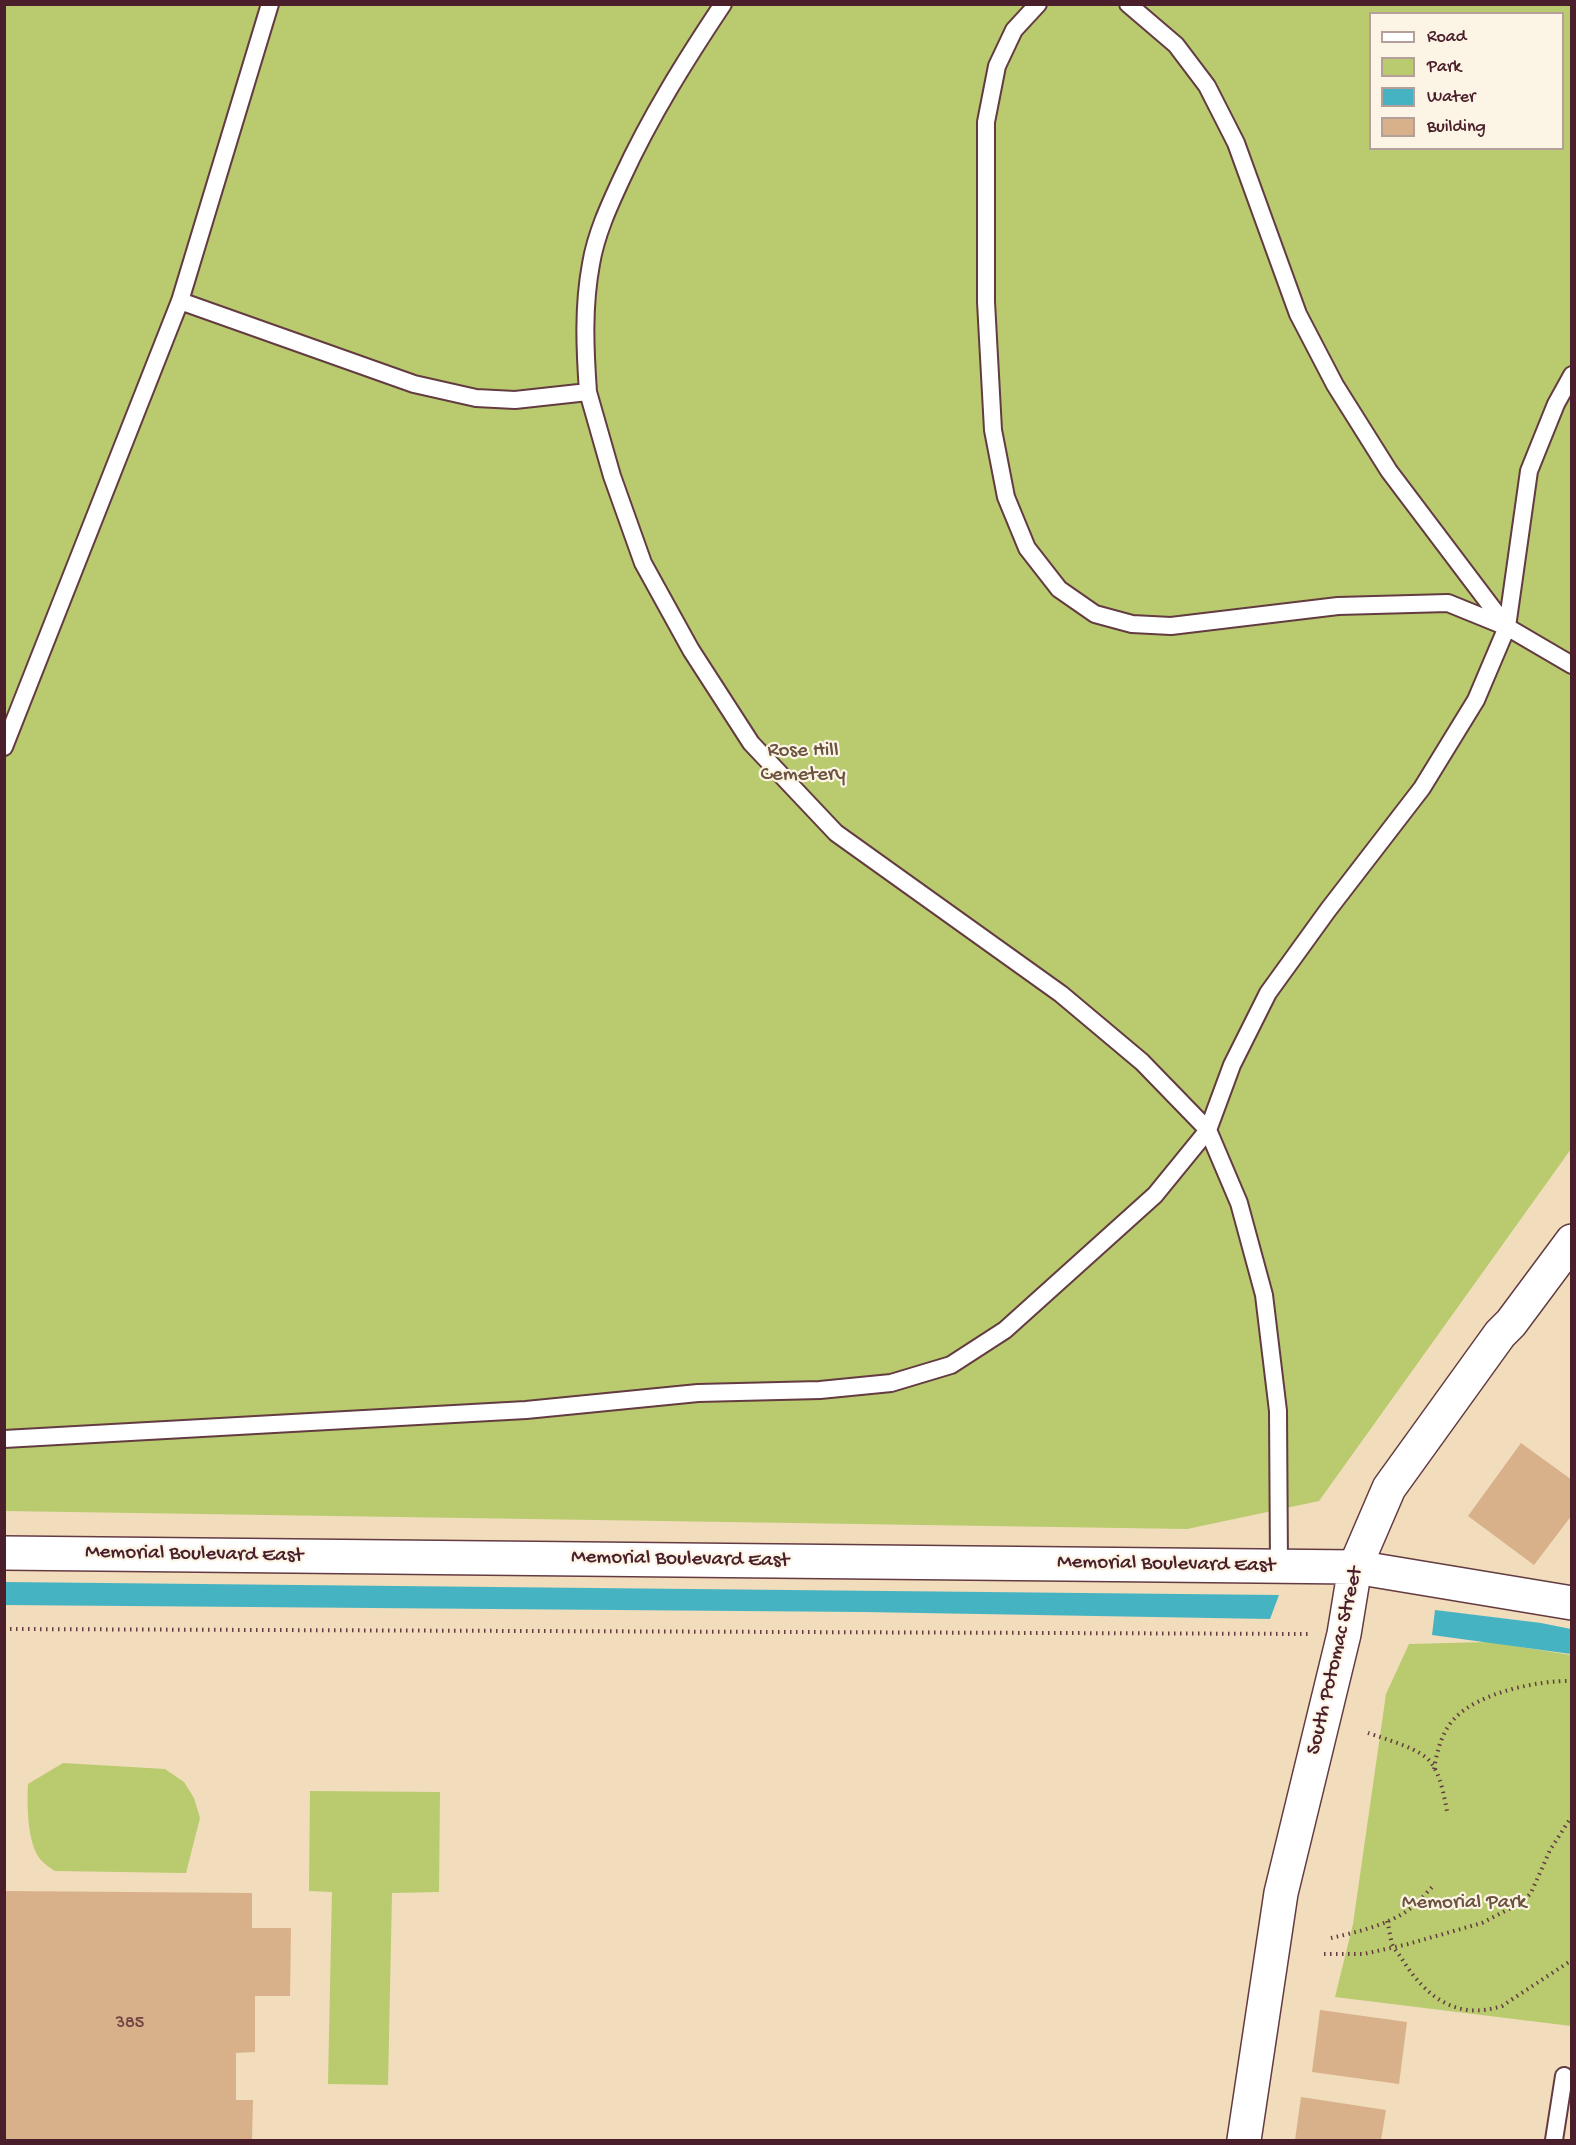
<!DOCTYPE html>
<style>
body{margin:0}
#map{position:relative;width:1576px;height:2145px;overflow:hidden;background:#f1dcbb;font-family:"Gochi Hand",sans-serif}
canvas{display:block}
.frame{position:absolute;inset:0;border:6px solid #4a1f2b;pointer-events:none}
.legend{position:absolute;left:1369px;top:12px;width:195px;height:138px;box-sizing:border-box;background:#fcf5e5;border:2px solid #b59f9b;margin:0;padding:8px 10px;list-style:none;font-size:18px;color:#4a1f2b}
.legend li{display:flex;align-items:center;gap:12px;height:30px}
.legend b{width:30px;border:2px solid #b59f9b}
</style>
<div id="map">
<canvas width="1576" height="2145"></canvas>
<div class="frame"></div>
<ul class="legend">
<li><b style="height:8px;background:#fff"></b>Road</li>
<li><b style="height:16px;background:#b9cb6e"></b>Park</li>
<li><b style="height:16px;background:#46b3c2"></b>Water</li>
<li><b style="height:16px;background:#d8b18b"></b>Building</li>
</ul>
</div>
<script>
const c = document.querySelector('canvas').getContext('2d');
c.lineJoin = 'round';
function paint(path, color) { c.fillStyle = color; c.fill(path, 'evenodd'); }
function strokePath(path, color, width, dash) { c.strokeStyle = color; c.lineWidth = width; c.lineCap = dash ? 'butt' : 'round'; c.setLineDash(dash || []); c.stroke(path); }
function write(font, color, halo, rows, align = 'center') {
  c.font = font + ' "Gochi Hand",sans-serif'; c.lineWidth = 4.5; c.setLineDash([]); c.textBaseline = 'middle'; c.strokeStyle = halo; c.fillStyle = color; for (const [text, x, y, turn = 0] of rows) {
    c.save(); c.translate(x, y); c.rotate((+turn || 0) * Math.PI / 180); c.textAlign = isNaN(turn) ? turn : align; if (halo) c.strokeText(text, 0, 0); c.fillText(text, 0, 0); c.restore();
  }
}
const green = new Path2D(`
 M5,5H1571V1149L1319,1501L1187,1529L5,1511ZM1370,14H1562V148H1370Z
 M1489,1642L1571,1655V2026L1335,1997L1353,1924L1386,1694L1409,1644Z
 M63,1763L165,1769L184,1782L194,1798L200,1818L186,1873L55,1871C50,1868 44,1864 40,1859C27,1842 27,1804 28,1784Z
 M310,1791L440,1792L439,1892L392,1893L388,2085L328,2084L332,1892L309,1891Z`);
const water = new Path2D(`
 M5,1582L1279,1595L1270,1619L863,1612L5,1605Z
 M1435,1610L1541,1623L1571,1629V1654L1432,1635Z`);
const building = new Path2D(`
 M1521,1443L1572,1480V1515L1534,1565L1468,1516Z
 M4,1891L252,1893V1928H291L290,1996H255V2052L236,2053V2100H253L252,2140H4Z
 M1320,2010L1407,2022L1399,2084L1312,2072Z
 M1301,2097L1386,2110L1381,2140H1295Z`);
const path = new Path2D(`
 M4,1629L1309,1634
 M1368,1733C1385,1739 1423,1749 1432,1764C1441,1777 1444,1796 1447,1811
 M1434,1769C1437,1751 1442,1731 1455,1718C1478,1693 1539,1680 1572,1681
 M1387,1921C1389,1928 1390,1936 1392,1944C1394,1949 1399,1954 1402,1959C1425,1996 1456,2021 1502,2006L1572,1960
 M1331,1938C1357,1932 1389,1925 1411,1908C1420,1901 1427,1892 1435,1884
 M1324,1954H1364L1408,1944L1482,1923L1509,1909L1524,1900L1531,1893L1550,1850L1572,1816`);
const service = new Path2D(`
 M1038,4L1014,30L997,66L986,122V302L993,430L1006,497L1027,548L1059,589L1095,614L1132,624L1171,626L1338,606L1448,603L1507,627
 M1128,4L1176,45L1207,86L1236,143L1298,314L1335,385L1389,471L1506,626
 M180,301L414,384L476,398L515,400L588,392C585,349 583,307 591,264C596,234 609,206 622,178C650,117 685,61 723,4
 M1572,375L1556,404L1529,471L1507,627L1572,665
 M588,392L612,476L643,563L691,650L751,743L836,833L1061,994L1142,1062L1208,1130L1239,1203L1264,1295L1278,1411L1279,1566
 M4,747L180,301L270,4
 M4,1439L526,1410L698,1393L820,1390L891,1383L951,1365L1005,1330L1155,1195L1208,1130L1232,1065L1268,993L1328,910L1422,788L1476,700L1507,627
 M1554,2140L1564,2076`);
const tertiary = new Path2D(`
 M1355,1567L1572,1603`);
const secondary = new Path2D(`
 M4,1553L1355,1567
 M1244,2140L1281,1893L1344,1634L1355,1567L1389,1488L1500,1334L1511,1323L1572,1241`);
const numberNames = [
 ["385",130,2024]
];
const parkNames = [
 ["Rose Hill",803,752],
 ["Cemetery",803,776],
 ["Memorial Park",1464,1904]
];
const streetNames = [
 ["Memorial Boulevard East",194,1555,1],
 ["Memorial Boulevard East",680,1560,1],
 ["Memorial Boulevard East",1166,1565,1],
 ["South Potomac Street",1336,1661,-77]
];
paint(green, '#b9cb6e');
paint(water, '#46b3c2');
paint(building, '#d8b18b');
strokePath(service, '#633b41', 20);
strokePath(tertiary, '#633b41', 36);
strokePath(secondary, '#633b41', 36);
strokePath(path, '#633b41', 4, [1.5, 4.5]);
strokePath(service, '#fff', 16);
strokePath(tertiary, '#fff', 33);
strokePath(secondary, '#fff', 33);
write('18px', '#6e4443', null, numberNames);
write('21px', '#6b533f', '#fcf5e5', parkNames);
write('21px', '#4a1f2b', '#fcf5e5', streetNames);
</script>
